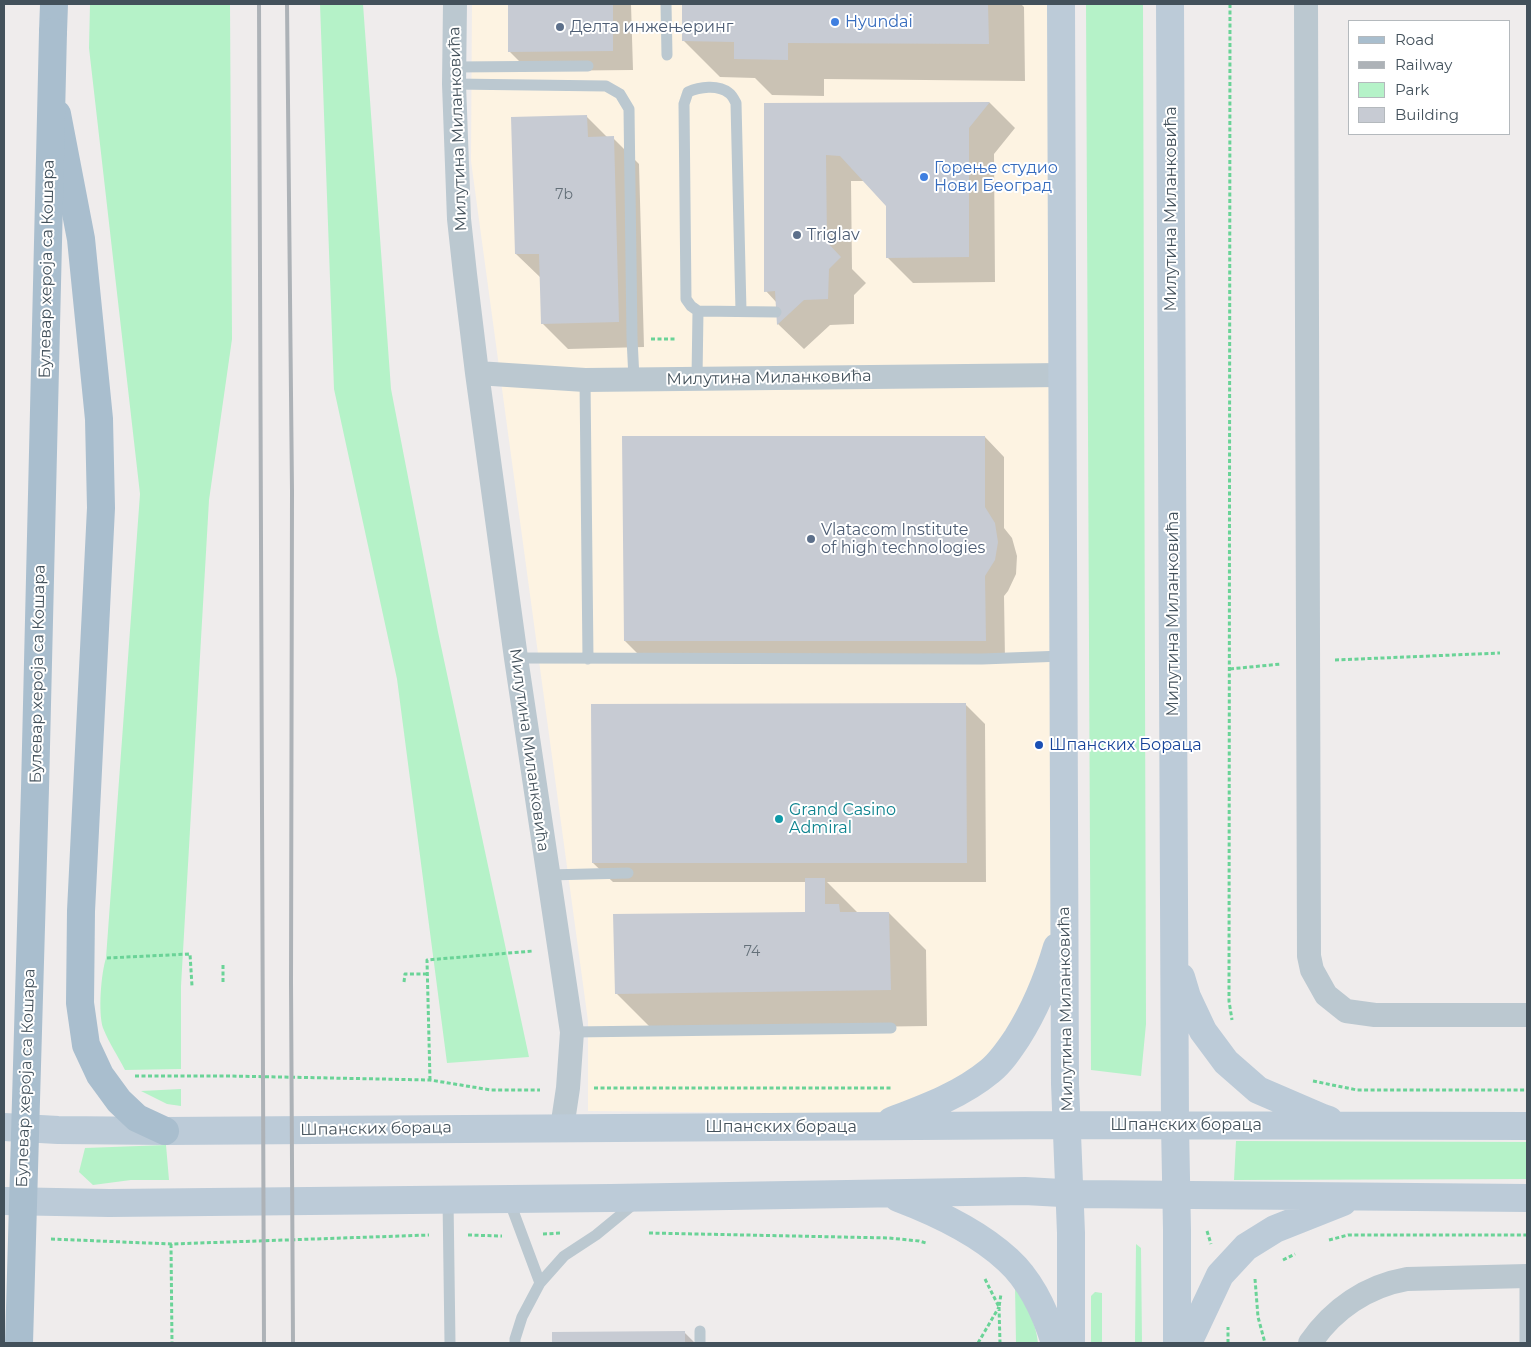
<!DOCTYPE html>
<meta charset="utf-8">
<style>
body{margin:0}
#map{position:relative;width:1531px;height:1347px;overflow:hidden;background:#efecec;font-family:Montserrat,sans-serif}
canvas{display:block}
.frame{position:absolute;inset:0;border:5px solid #43515b;pointer-events:none}
.legend{position:absolute;left:1348px;top:20px;width:162px;height:115px;box-sizing:border-box;background:#fff;border:1px solid #b4b9bd;margin:0;padding:6px 9px;list-style:none;font-size:15px;color:#43515b}
.legend li{display:flex;align-items:center;gap:10px;height:25px}
.legend b{width:25px;border:1px solid #b4b9bd}
</style>
<div id="map">
<canvas width="1531" height="1347"></canvas>
<div class="frame"></div>
<ul class="legend">
<li><b style="height:6px;background:#a9bece"></b>Road</li>
<li><b style="height:6px;background:#adb2b7"></b>Railway</li>
<li><b style="height:14px;background:#b5f2c8"></b>Park</li>
<li><b style="height:14px;background:#c7cbd3"></b>Building</li>
</ul>
</div>
<script>
const c = document.querySelector('canvas').getContext('2d');
c.lineJoin = 'round';
function paint(path, color) { c.fillStyle = color; c.fill(path, 'evenodd'); }
function strokePath(path, color, width, dash) { c.strokeStyle = color; c.lineWidth = width; c.lineCap = dash ? 'butt' : 'round'; c.setLineDash(dash || []); c.stroke(path); }
function write(font, color, halo, rows, align = 'center') {
  c.font = font + ' Montserrat,sans-serif'; c.lineWidth = 4; c.setLineDash([]); c.textBaseline = 'middle'; c.strokeStyle = halo; c.fillStyle = color; for (const [text, x, y, turn = 0] of rows) {
    c.save(); c.translate(x, y); c.rotate((+turn || 0) * Math.PI / 180); c.textAlign = isNaN(turn) ? turn : align; if (halo) c.strokeText(text, 0, 0); c.fillText(text, 0, 0); c.restore();
  }
}
const commercial = new Path2D(`
 M472,4H1053L1056,920L1042,971L989,1063L917,1100L876,1114L588,1111V1021L471,161Z`);
const green = new Path2D(`
 M90,4H230L232,339L209,500L181,986V1069L125,1070C118,1056 109,1043 103,1028C98,1012 101,974 106,958L140,494L89,48Z
 M320,4H363L391,389L438,632L529,1057L447,1063L397,679L334,389Z
 M1086,4H1143L1146,1024L1141,1076L1091,1070Z
 M181,1089V1106L167,1104L141,1091Z
 M1236,1141L1527,1142V1179L1234,1180Z
 M166,1145L169,1180H131L93,1185L79,1172L85,1148Z
 M1136,1244L1141,1248L1142,1343H1135Z
 M1015,1286C1026,1303 1036,1323 1038,1343H1016Z
 M1095,1292L1102,1293V1343H1091V1296Z`);
const shadow = new Path2D(`
 M509,4H631L633,70L529,71L509,51Z
 M683,4H1021L1024,7L1025,81L824,79V96L772,95L755,78L720,77L683,40Z
 M990,103L1015,128L994,154L995,282L913,283L887,257L888,205L865,181H851L852,269L866,283L854,295V324L830,325L804,349L778,324L777,303L766,291L765,104Z
 M587,117L608,138H613L639,164L644,347L568,349L542,323L541,278L516,254Z
 M985,437L1004,457V528L1012,538L1017,556L1016,574L1008,591L1004,596L1005,660H644L625,641Z
 M966,705L985,724L986,882H827L858,913H889L926,950L927,1026L653,1030L616,993L807,913L806,882H613L593,863Z
 M684,1332L695,1343H553V1333Z`);
const building = new Path2D(`
 M508,4H613V51L508,52Z
 M682,4H988L989,44L788,43V60L734,59V42L682,41Z
 M990,102L969,128V257L886,258V206L840,156L826,155L827,242L841,257L829,269L828,299L804,300L777,325L775,291L764,292V103Z
 M587,115L588,137L614,136L619,322L541,324L539,254H515L511,117Z
 M622,436H985V507L995,523L998,542L995,560L985,576L986,641H624Z
 M966,703L967,863H592L591,704Z
 M805,878H825V904H839L840,912H889L891,990L615,994L613,914L805,912Z
 M685,1331V1343H552V1332Z`);
const path = new Path2D(`
 M1230,4L1229,1001L1232,1020
 M651,339H677
 M1335,660L1500,653
 M1230,669L1281,664
 M107,958L190,954L192,986
 M223,965V982
 M404,982L405,974H427
 M135,1076H230L430,1080L491,1090H540
 M430,1080L427,960L533,951
 M1313,1081L1357,1090H1527
 M594,1088H893
 M1207,1231L1211,1244
 M649,1233L889,1238L919,1241L926,1243
 M543,1234L561,1233
 M468,1235L502,1236
 M51,1239L171,1244L429,1235
 M1329,1240L1348,1235H1527
 M171,1244L172,1343
 M1283,1260L1295,1254
 M985,1279L999,1307L1001,1294
 M1255,1279L1258,1317L1265,1343
 M999,1307L1000,1343
 M978,1343L999,1307
 M1228,1343V1327`);
const lane = new Path2D(`
 M666,4L667,55
 M455,67L588,66
 M454,84L606,86L620,94L629,109L632,338L634,379
 M741,311L736,103C734,99 732,95 729,93C718,84 699,87 688,92L684,104L686,299L691,306L698,311L776,312
 M697,378L698,311
 M585,380L588,659
 M516,658L982,659L1063,656
 M548,875L628,873
 M572,1032L891,1028
 M448,1199L450,1343
 M509,1200L540,1283
 M1525,1276V1343
 M700,1331V1343
 M515,1343V1339L522,1317L540,1283L564,1256L596,1235L635,1203`);
const street = new Path2D(`
 M455,4L454,84L459,219L465,274L477,373L516,658L572,1032L568,1088L562,1128
 M1306,4L1309,956L1312,970L1326,995L1346,1011L1375,1015H1527
 M477,373L585,380L1062,375
 M1310,1343C1333,1309 1367,1286 1407,1279L1527,1276`);
const secondary = new Path2D(`
 M1061,4L1065,1084L1071,1233V1343
 M1170,4L1175,1125L1177,1230V1343
 M1181,977L1187,997L1203,1031L1226,1062L1258,1090L1323,1118L1329,1120
 M891,1121C925,1108 961,1095 990,1071C1001,1062 1009,1050 1017,1038C1036,1008 1047,981 1057,947
 M4,1127L58,1130L165,1131L1068,1125L1527,1126
 M898,1198C935,1212 979,1233 1008,1260C1031,1281 1046,1314 1055,1343
 M4,1201L109,1203L611,1198L1025,1191L1080,1194L1527,1198
 M1188,1343L1220,1275L1246,1247L1275,1229L1343,1202`);
const primary = new Path2D(`
 M53,32L54,4
 M57,114L81,239L99,419L101,508L81,911L80,1003L86,1045L100,1075L119,1101L137,1118L165,1131`);
const rail = new Path2D(`
 M259,4L264,1343
 M287,4L292,491L291,982L293,1343`);
const primaryBridge = new Path2D(`
 M19,1343L35,788L53,32`);
const markers = [
 [835,22,5,"#3f7fe0"],
 [560,27,5,"#5c6f8a"],
 [924,177,5,"#3f7fe0"],
 [797,235,5,"#5c6f8a"],
 [811,539,5,"#5c6f8a"],
 [1039,745,5,"#1a4fb4"],
 [779,819,5,"#0f9aa8"]
];
const numberNames = [
 ["7b",564,195],
 ["74",752,952]
];
const shopNames = [
 ["Hyundai",845,22],
 ["Горење студио",934,168],
 ["Нови Београд",934,186]
];
const serviceNames = [
 ["Делта инжењеринг",570,27],
 ["Triglav",807,235],
 ["Vlatacom Institute",821,530],
 ["of high technologies",821,548]
];
const streetNames = [
 ["Милутина Миланковића",458,129,-92],
 ["Милутина Миланковића",1171,209,-90],
 ["Булевар хероја са Кошара",47,269,-89],
 ["Милутина Миланковића",769,378,-1],
 ["Милутина Миланковића",1173,614,-90],
 ["Булевар хероја са Кошара",38,674,-89],
 ["Милутина Миланковића",529,750,82],
 ["Милутина Миланковића",1066,1009,-91],
 ["Булевар хероја са Кошара",26,1078,-88],
 ["Шпанских бораца",1186,1125],
 ["Шпанских бораца",781,1127],
 ["Шпанских бораца",376,1129,-1]
];
const transitNames = [
 ["Шпанских Бораца",1049,745]
];
const cultureNames = [
 ["Grand Casino",789,810],
 ["Admiral",789,828]
];
paint(commercial, '#fdf3e2');
paint(green, '#b5f2c8');
paint(shadow, '#0003');
paint(building, '#c7cbd3');
strokePath(path, '#6ad397', 3, [4, 2.5]);
strokePath(lane, '#bbc8d0', 11);
strokePath(street, '#bbc8d0', 24);
strokePath(secondary, '#bccbd8', 28);
strokePath(primary, '#a9bece', 28);
strokePath(rail, '#adb2b7', 4);
strokePath(primaryBridge, '#a9bece', 28);
for (const [x, y, r, color] of markers) { const dot = new Path2D(); dot.arc(x, y, r, 0, 2 * Math.PI); c.fillStyle = color; c.fill(dot); strokePath(dot, '#fff', 2); }
write('14px', '#647079', null, numberNames);
write('16px', '#366cbe', '#fff', shopNames, 'left');
write('16px', '#4e5e75', '#fff', serviceNames, 'left');
write('16px', '#43515b', '#fff', streetNames);
write('16px', '#164399', '#fff', transitNames, 'left');
write('16px', '#0d838f', '#fff', cultureNames, 'left');
</script>
